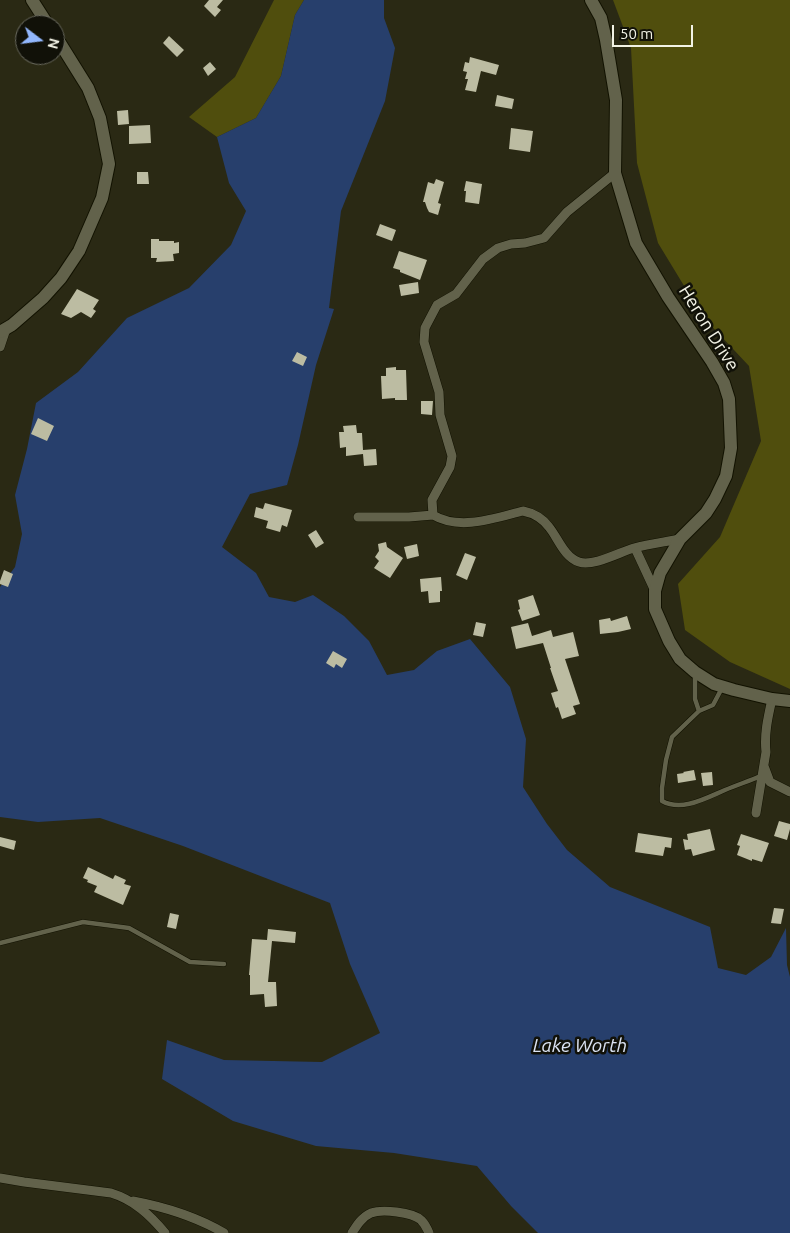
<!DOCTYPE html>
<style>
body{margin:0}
#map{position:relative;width:790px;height:1233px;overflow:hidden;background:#2a2914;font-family:Ubuntu,sans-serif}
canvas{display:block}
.north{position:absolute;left:15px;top:15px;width:50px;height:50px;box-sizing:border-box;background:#111108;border:1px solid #6b6b60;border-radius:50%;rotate:105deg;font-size:14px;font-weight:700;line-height:20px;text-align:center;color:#f2f2e5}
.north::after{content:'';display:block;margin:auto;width:18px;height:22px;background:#92b7fd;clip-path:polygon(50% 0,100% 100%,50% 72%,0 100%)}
.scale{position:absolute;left:612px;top:25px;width:81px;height:22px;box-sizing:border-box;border:2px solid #f2f2e5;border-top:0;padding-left:6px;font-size:15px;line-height:18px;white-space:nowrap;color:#f2f2e5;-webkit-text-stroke:4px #111108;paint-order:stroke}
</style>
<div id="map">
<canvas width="790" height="1233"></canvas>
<div class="north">N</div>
<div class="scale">50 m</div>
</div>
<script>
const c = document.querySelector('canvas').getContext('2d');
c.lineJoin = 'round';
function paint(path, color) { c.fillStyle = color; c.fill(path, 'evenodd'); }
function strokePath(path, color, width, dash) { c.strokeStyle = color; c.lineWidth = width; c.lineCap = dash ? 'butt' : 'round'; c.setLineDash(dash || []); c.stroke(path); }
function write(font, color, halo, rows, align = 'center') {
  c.font = font + ' Ubuntu,sans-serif'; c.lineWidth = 5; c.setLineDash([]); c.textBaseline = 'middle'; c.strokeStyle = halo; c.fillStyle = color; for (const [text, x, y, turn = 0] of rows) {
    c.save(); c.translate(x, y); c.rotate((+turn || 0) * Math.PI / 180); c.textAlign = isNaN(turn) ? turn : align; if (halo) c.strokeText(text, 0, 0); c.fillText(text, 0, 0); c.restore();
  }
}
const green = new Path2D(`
 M274,0H304L295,15L281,76L256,118L217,137L189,117L235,77Z
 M613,0H790V689L730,662L685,630L678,584L720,537L761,441L749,366L703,317L658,243L637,163L631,48Z`);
const water = new Path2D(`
 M304,0H384V18L395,48L385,101L341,211L329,308L334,309L316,365L298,445L287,485L250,494L222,547L256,573L269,597L295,602L313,595L344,616L369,641L387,675L414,670L437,651L470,639L510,687L526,739L523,787L547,824L567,850L610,887L710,927L718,968L746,975L771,957L786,928L787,965L790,977V1233H538L511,1206L477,1166L394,1153L316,1146L233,1121L162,1079L167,1040L224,1060L322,1062L380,1033L350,964L330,903L183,846L100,818L38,822L0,817V587L15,567L22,534L15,495L27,449L36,403L78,372L127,318L189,288L231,245L246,211L229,183L217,137L256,118L281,76L295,15Z`);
const building = new Path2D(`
 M209,0H223L217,7L221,10L215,17L204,6Z
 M169,36L184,50L177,57L163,43Z
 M470,57L499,65L496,75L481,71L476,92L465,90L468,79H465L467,72L463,71L465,62L469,63Z
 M210,62L216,69L208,76L203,68Z
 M497,95L514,99L512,109L495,106Z
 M128,110L129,124L118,125L117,111Z
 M150,125L151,143L129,144V126Z
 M511,128L533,131L530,152L509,149Z
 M137,172H148L149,184H137Z
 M436,179L444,182L438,203L441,204L438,215L429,212L427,208L425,202H423L428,182L434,184Z
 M466,181L482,184L479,204L465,202L466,191H464Z
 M380,224L396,230L392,241L376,235Z
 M151,239H159V241H174V243L179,242V253L173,254L174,261L156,262L157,258H151Z
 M399,251L427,260L420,280L400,272V270L393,268Z
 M418,282L419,293L401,296L399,285Z
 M77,289L99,300L93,309L96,311L91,318L81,312L71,318L61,314Z
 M297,352L307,357L303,366L292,361Z
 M396,367V370H406L407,400H395V398L382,399L381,376H386V368Z
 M421,401H433L432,415L421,414Z
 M38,418L54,426L47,441L31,434Z
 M356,425L357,433H362L363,450L376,449L377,465L364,466L363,454L346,456V447L340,448L339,432H344L343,426Z
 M265,503L292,510L287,527L282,525L280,532L266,528L268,521L254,517L256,507L263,509Z
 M316,530L324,543L316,548L308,535Z
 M386,542L387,547L403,558L390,578L374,568L379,561L375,557L379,551L378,544Z
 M417,544L419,556L407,559L404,547Z
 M465,553L476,557L467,580L456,575Z
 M4,570L13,574L8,587L0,584V581Z
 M441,577L442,591H440V602L429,603L428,591L421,592L420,579Z
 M533,595L540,615L522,621L518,610L520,609L518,600Z
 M627,616L631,629L618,632L600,634L599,620L610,618L611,621Z
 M476,622L486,624L483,637L473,635Z
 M528,623L532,636L551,630L553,637L573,632L579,656L565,659L580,704L573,706L576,714L562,719L558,707L556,708L551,693L558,691L550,668H551L543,643L516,649L511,627Z
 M333,651L347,659L342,668L336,664L334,668L326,663Z
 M694,770L696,780L678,783L677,774L684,773L683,772Z
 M712,772L713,785L703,786L701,773Z
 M779,821L790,824V829L787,840L774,836Z
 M710,829L715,850L693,856L691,849L685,850L683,839L688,840L687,834Z
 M638,833L672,838L671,848L665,847L663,856L635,852Z
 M741,834L769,843L762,862L752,859V861L737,855L740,846L737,845Z
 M0,837L16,841L14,850L0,846Z
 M88,867L113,879L115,875L126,880L124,884L131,886L123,905L94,892L97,886L87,882L88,880L83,878Z
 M774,908L784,909L781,924L771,923Z
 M170,913L179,915L176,929L167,927Z
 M268,929L296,932L295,943L272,941L268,982H276L277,1006L265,1007L264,994L250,995V975H249L252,939L267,940Z`);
const lane = new Path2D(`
 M695,675V699L699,711
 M722,688L713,705L699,711L672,737L666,760L662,788V801C682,812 706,798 725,790C737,785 749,781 761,776
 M0,943L83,922L129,928L190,962L224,964`);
const street = new Path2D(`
 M615,173L567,212L544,238L525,243L511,244L498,248L483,259L456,294L437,305L427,324L425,328L424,342L439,392L440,415L452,456L450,467L432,500L433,515C460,531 495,518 523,511C533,513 543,519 549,527C558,538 564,557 579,562C593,567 620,552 634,548C649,544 665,542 680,539
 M0,347L6,329
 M358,517H409L433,515
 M635,548L655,591
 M764,766L770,782L790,792
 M756,813L766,752C764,734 768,717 772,699
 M0,1178L24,1182L111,1193C134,1200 150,1215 165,1233
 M133,1201C165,1207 195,1216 224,1233
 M352,1233C357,1225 362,1217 371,1213C382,1209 412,1212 421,1220C424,1223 427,1228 429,1233`);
const secondary = new Path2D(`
 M32,0L48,25
 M591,0L601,18L606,40L616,100L615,173L636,243L668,297L712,362L724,383L729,399L731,448L726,476L715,499L706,513L680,539L660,573L655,591V609L669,641L680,659L695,672L714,684L734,690L772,699L790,701
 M0,332L12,325L43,298L61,278L79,251L102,198L109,164L100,118L88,88L55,35`);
const streetNames = [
 ["Heron Drive",709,328,58]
];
const waterNames = [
 ["Lake Worth",580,1046]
];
paint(green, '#504e0d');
paint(water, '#273f6c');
paint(building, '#bcbca2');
strokePath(lane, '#121201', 5.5);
strokePath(street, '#121201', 10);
strokePath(secondary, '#121201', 14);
strokePath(lane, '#62624b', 4.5);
strokePath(street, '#62624b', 9);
strokePath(secondary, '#62624b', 12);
write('18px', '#f2f2e5', '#111108', streetNames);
write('italic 19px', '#dbe3f3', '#111108', waterNames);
</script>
